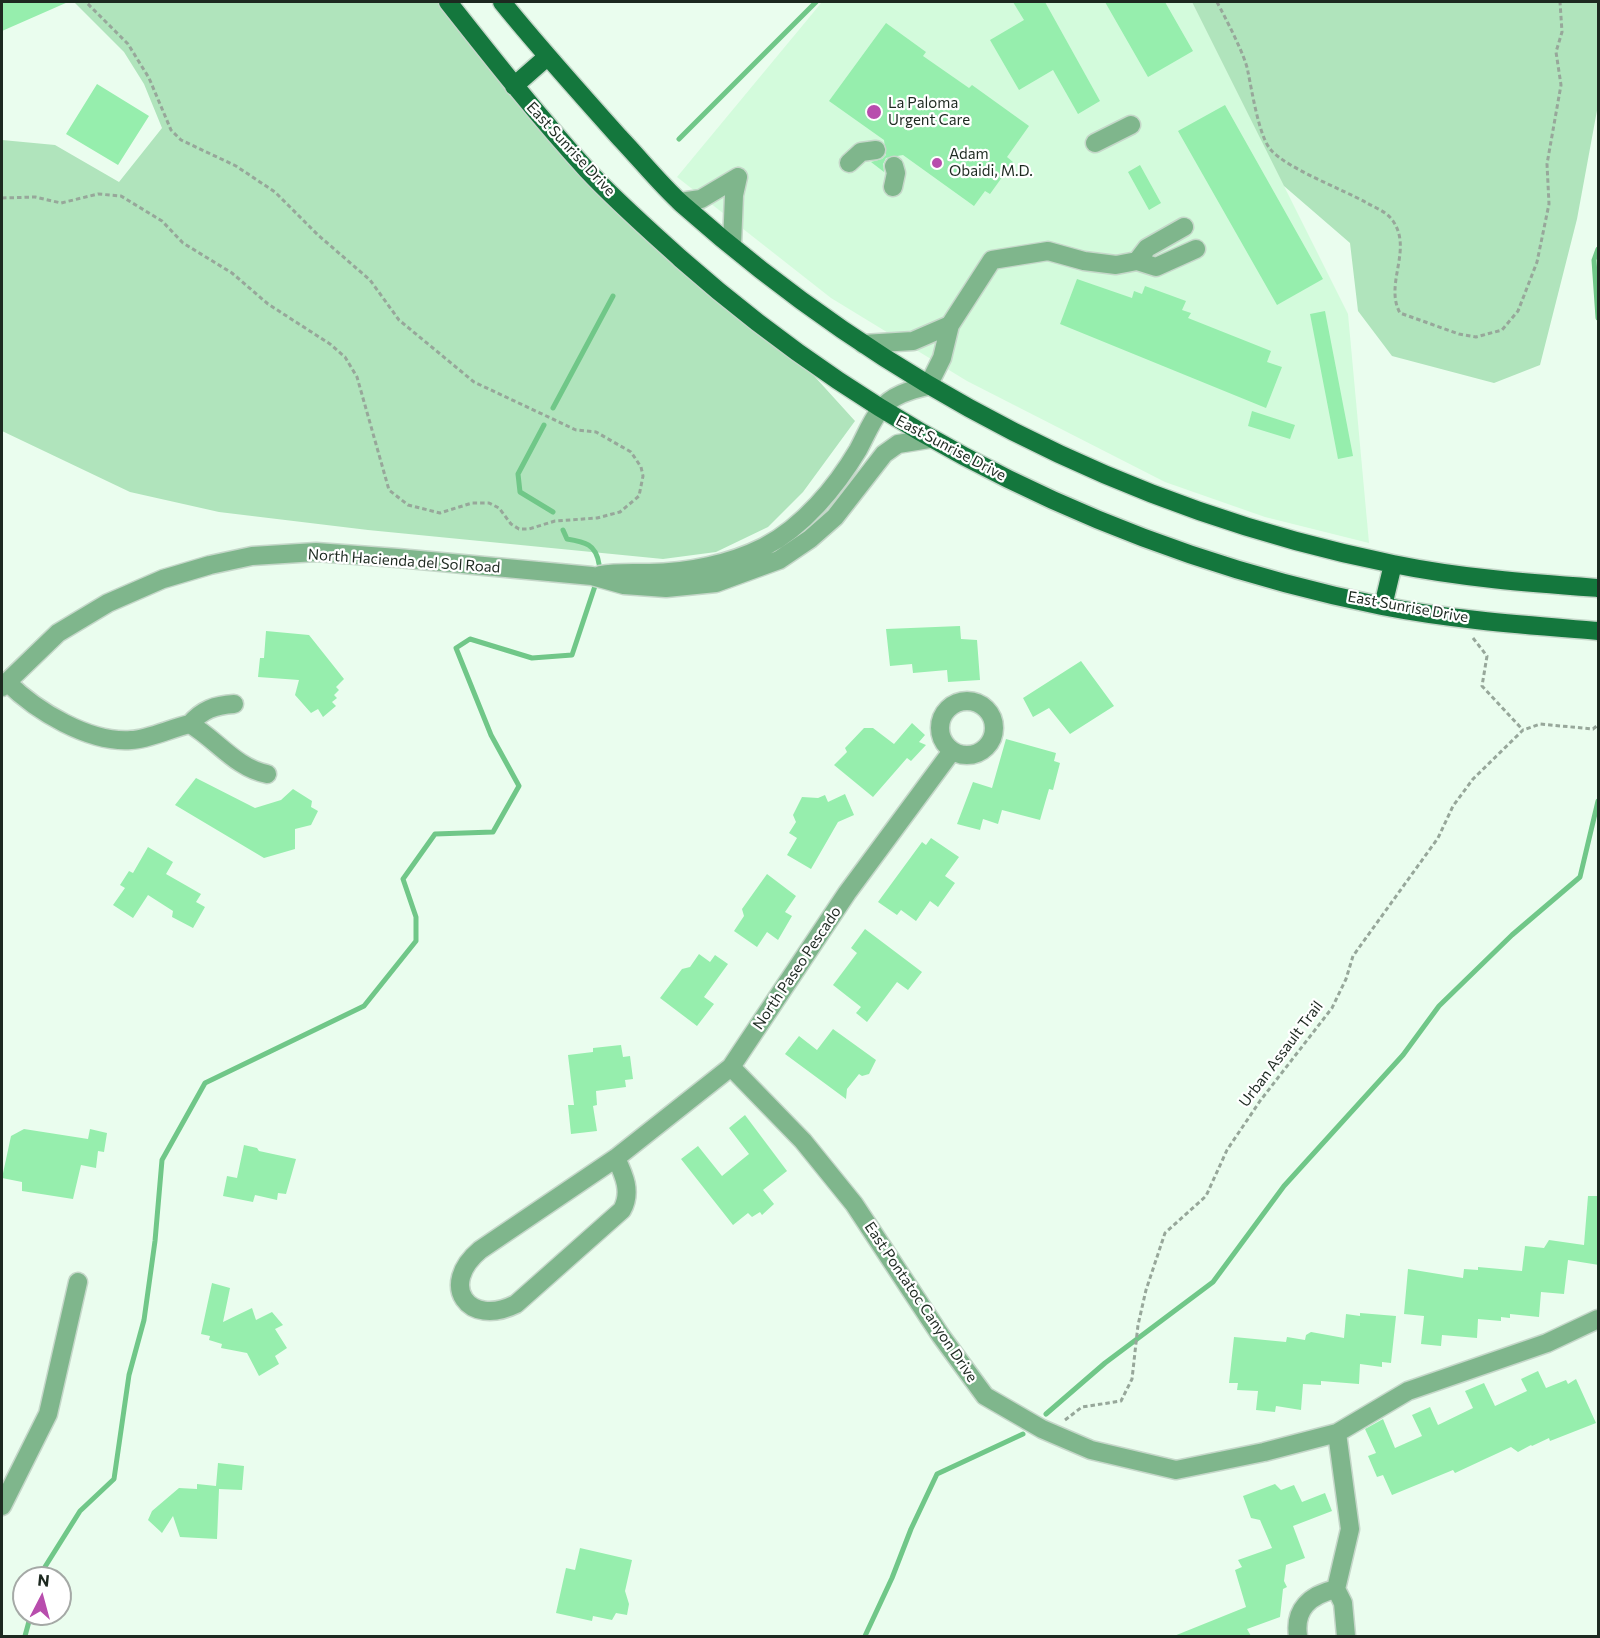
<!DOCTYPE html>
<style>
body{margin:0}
#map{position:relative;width:1600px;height:1638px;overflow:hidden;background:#eafdee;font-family:Commissioner,sans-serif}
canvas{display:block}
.frame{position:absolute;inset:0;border:3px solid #1d2920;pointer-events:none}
.north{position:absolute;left:12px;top:1566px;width:60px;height:60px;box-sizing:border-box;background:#fff;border:2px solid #a5a9a6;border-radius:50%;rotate:6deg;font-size:16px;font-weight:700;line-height:24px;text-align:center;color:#1d2920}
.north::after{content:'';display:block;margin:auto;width:21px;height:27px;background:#b84dad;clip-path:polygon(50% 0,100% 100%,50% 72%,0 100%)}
</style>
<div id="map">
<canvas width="1600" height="1638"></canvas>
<div class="frame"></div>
<div class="north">N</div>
</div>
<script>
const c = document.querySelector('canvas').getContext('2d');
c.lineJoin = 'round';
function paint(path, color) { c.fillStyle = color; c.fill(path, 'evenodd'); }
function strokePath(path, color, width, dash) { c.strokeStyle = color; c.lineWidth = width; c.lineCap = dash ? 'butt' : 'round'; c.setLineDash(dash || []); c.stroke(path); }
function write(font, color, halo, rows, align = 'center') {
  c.font = font + ' Commissioner,sans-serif'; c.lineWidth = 4.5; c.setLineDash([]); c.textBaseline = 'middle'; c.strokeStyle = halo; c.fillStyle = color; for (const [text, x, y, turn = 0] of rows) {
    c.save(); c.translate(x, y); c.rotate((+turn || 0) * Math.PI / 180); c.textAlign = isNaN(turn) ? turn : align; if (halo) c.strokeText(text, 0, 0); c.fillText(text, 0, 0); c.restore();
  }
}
const built = new Path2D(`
 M822,2H1192L1348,314L1369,543L1265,517L1165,482L967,381L831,298L677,177Z`);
const green = new Path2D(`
 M74,2H448L588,171L786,345L855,421L803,492L768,527L716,552L663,559L368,530L219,512L130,492L2,431V140L55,145L119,182L162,128L144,84L124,52Z
 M1192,2H1598V105L1577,219L1540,365L1494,383L1392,356L1358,311L1350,243L1284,186Z`);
const stream = new Path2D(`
 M679,139L816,2
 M1598,249L1594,260L1598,318
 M553,408L613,296
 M544,425L518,474L520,492L553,512
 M563,530L567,539C585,542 596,544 599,564
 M1046,1414L1105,1363L1213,1282L1284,1186L1403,1055L1439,1006L1512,935L1580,877L1598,801
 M41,1578L43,1570L80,1511L114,1479L129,1375L144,1320L155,1241L162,1160L205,1083L364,1006L416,941V917L403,879L435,834L493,832L519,786L491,735L456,648L470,639L532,658L572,655L595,586
 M25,1636L31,1614
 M865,1636L892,1578L911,1529L937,1474L1023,1434`);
const building = new Path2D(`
 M2,2H68L2,31Z
 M1013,2H1045L1100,101L1078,114L1053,70L1019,90L990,40L1024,20Z
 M1105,2H1165L1193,51L1148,77Z
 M886,23L926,52L923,56L969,88L972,85L1029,126L1007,157L1013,162L990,194L985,191L974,206L903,155L886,158L883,164L884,172L871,162L882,159L886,155L884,140L829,101Z
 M97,84L149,116L118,165L66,134Z
 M1225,105L1323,279L1277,305L1178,131Z
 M1140,165L1161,203L1149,210L1128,172Z
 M1077,279L1132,298L1134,291L1142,294L1145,286L1186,301L1182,310L1191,313L1188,318L1271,351L1267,362L1282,367L1266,408L1060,324Z
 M1325,311L1353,456L1338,459L1310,314Z
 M1252,411L1295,425L1290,439L1248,426Z
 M960,626L961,639L977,640L980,680L948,682L947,670L913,673L912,664L890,666L886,629Z
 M266,631L309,635L344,679L336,687L339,690L334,695L337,698L332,702L336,706L323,717L318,709L311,713L295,695L299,680L258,677L260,658H264Z
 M1081,661L1114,706L1070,734L1049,708L1033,717L1023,698Z
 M912,723L925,735L919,742L926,745L911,761L907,758L873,797L834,765L847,752L845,748L864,728H873L894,744Z
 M1006,739L1056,753L1054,761L1060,763L1053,790L1049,789L1040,820L1002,810L998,824L983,819L980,830L957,824L973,782L992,788Z
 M196,778L255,808L281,800L293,789L312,801L311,807L318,811L311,825L295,829V849L264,858L175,805Z
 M845,794L854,815L838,822L811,869L787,855L797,838L789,833L796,822L793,815L802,797L818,798L825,795L828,802Z
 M931,838L959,857L945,876L955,883L938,907L930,901L916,921L901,910L897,915L878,902L922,842L926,845Z
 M148,847L173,862L166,874L201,894L196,902L205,907L193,928L172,917L173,911L148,895L133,918L113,905L125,888L120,885L129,871L133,873Z
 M767,874L796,896L785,912L792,916L778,940L767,932L757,947L734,931L744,916L742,909Z
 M865,929L922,972L908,990L897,982L867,1022L856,1013L861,1007L833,985L857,953L851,948Z
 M699,954L710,962L715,955L728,964L704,997L714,1004L697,1026L660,998L682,969L690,967Z
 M833,1029L876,1060L869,1074L862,1076L859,1074L847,1089L846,1099L785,1054L799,1036L817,1050Z
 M621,1045L623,1057L630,1056L633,1079L625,1080L626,1087L596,1091L597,1105L593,1106L597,1131L571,1134L568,1105H574L568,1055L593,1052V1048Z
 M745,1115L787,1171L763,1190L774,1204L762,1215L760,1212L752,1217L748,1213L733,1225L681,1159L698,1146L722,1176L749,1154L729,1128Z
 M24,1129L88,1139L90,1129L107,1133L104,1152L98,1151L96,1168L81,1165L73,1199L22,1191V1182L2,1178L11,1136Z
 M244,1145L257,1148L259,1151L296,1159L286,1194L278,1193L277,1200L255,1195L253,1202L223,1196L227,1176L237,1178Z
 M1588,1196H1599V1265L1568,1260L1564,1294L1541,1292L1539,1317L1510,1314V1318L1501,1317V1321L1478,1319L1477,1338L1442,1335L1441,1346L1421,1344L1424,1316L1404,1314L1408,1269L1463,1278L1464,1269L1478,1270V1267L1522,1271L1525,1246L1544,1248L1549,1240L1584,1245Z
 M212,1283L230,1288L223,1322L252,1308L256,1320L272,1312L283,1325L275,1329L287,1348L275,1356L279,1364L259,1376L247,1353L221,1348L222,1344L209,1340L210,1336L201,1334Z
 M1360,1313L1396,1316L1391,1363L1382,1362V1367L1360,1364L1359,1384L1321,1381V1385L1303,1384L1301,1410L1276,1406L1275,1412L1256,1410L1258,1391L1237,1390L1238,1383H1229L1234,1337L1286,1342L1287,1337L1305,1340L1306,1335L1311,1332L1344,1338L1346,1314L1360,1316Z
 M1538,1371L1546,1388L1566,1380L1568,1384L1576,1379L1596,1423L1550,1441L1549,1438L1532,1446L1531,1445L1518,1452L1511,1447L1455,1473L1453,1470L1392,1495L1383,1475L1377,1477L1368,1456L1376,1453L1365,1429L1383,1419L1395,1448L1422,1436L1412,1415L1430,1407L1438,1425L1473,1408L1465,1391L1484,1383L1495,1406L1527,1391L1521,1379Z
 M218,1463L244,1466L242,1490L219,1489L217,1539L180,1537L173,1516L162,1533L148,1520L152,1511L179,1488L197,1489V1484L216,1486Z
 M1275,1484L1281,1490L1294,1485L1302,1502L1325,1493L1332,1511L1293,1526L1305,1558L1286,1565L1284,1581L1287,1587L1283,1589L1280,1617L1247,1629L1251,1636H1174L1246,1607L1235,1570L1242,1567L1238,1560L1272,1548L1260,1520L1251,1518L1243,1496Z
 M580,1548L632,1560L625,1591L629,1604L627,1615L616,1613L612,1620L593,1616L592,1621L556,1613L566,1568L575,1570Z`);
const path = new Path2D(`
 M1217,2C1225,17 1246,57 1248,72C1252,91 1259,137 1271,150C1288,169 1342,189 1367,203C1376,208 1387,212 1393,221C1413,250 1384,284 1400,313L1459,334L1476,337L1502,330L1518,311L1537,262L1549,204L1547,164L1561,85L1556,52L1562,32L1560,2
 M2,198L35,197L61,203L98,194L121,196L162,221L183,243L232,273L268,304L330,344L345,357L357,377L389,490L408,505L440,513L472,503H489L499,508L511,524L519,529H529L555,521L597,518L620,512L639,496L643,476L641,467L631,452L596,432L576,430L474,382L399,320L370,280L318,235L275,192L236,166L181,140L171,130L149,78L128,44L86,2
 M1473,638L1487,656L1482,686L1523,730
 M1065,1420L1082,1407L1121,1401L1132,1379L1138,1325L1146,1290L1165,1233L1206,1196L1227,1150L1260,1101L1332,1008L1346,979L1353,956L1438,838L1453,806L1473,779L1523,730L1540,724L1593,729L1598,725`);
const minor = new Path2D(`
 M1095,143L1131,125
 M849,163L861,152L876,150
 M893,187L896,173L894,166
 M680,202L701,199L738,177
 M732,245L734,195L738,177
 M1137,261L1147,248L1184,227
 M863,344L913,341L950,325
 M600,575C617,572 632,573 649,573C687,573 730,564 764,547C803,527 836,487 858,450C865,437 871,422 880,410C892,395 910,390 928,386L942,358L950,325L992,260L1048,251L1084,261L1116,265L1137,261L1156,267L1196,249
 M7,682C36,711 89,743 131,740C150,739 171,728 190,724C217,740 236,768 267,774
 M2,687L58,633L108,603L163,579L210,565L252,556L316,552L398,558L592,576L624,585L666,588L716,583L779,560L810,539L835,517L884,454L898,444L929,439
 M940 728a27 27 0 1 1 54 0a27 27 0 1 1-54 0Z
 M190,724C202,710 215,705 234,704
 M731,1067L803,1141L854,1204L941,1336L985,1396L1042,1429L1091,1450L1176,1470L1264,1452L1337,1433L1408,1391L1547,1343L1598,1319
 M616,1158C624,1175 632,1192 622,1210L516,1304C468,1328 438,1285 480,1250L616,1158L731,1067L847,893L952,751
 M1337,1433L1350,1529L1336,1589L1343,1603L1346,1636
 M2,1506L48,1414L78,1282
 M1298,1636C1294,1609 1310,1595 1336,1589`);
const major = new Path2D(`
 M448,2C493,59 538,116 587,170C616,201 649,230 681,259C881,436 1120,553 1382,606C1453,620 1526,625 1598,631
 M502,2C540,49 580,93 620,138C641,160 660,184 682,204C886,385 1125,510 1393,564C1461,578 1530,583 1598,588
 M514,86L547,57
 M1383,606L1393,564`);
const markers = [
 [874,112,8,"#b84dad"],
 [937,163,6,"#b84dad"]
];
const poiNames = [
 ["La Paloma",888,103],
 ["Urgent Care",888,120],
 ["Adam",949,154],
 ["Obaidi, M.D.",949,171]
];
const streetNames = [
 ["East Sunrise Drive",571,149,47],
 ["East Sunrise Drive",951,448,28],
 ["North Hacienda del Sol Road",404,561,4],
 ["East Sunrise Drive",1408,607,10],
 ["North Paseo Pescado",797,968,-56],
 ["Urban Assault Trail",1281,1054,-53],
 ["East Pontatoc Canyon Drive",921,1302,56]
];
paint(built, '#d3fbdc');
paint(green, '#b0e4bc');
strokePath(stream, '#70c788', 5);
paint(building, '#96eead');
strokePath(minor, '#c5d7c9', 21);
strokePath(major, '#c5d7c9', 21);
strokePath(path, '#97a79a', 3, [4.5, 3]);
strokePath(minor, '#7fb68c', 18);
strokePath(major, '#14773d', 18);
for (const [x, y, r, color] of markers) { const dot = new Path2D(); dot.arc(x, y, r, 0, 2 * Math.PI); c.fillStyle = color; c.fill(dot); strokePath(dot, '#fff', 2); }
write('15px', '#1d2920', '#fff', poiNames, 'left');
write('15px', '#1d2920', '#fff', streetNames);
</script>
